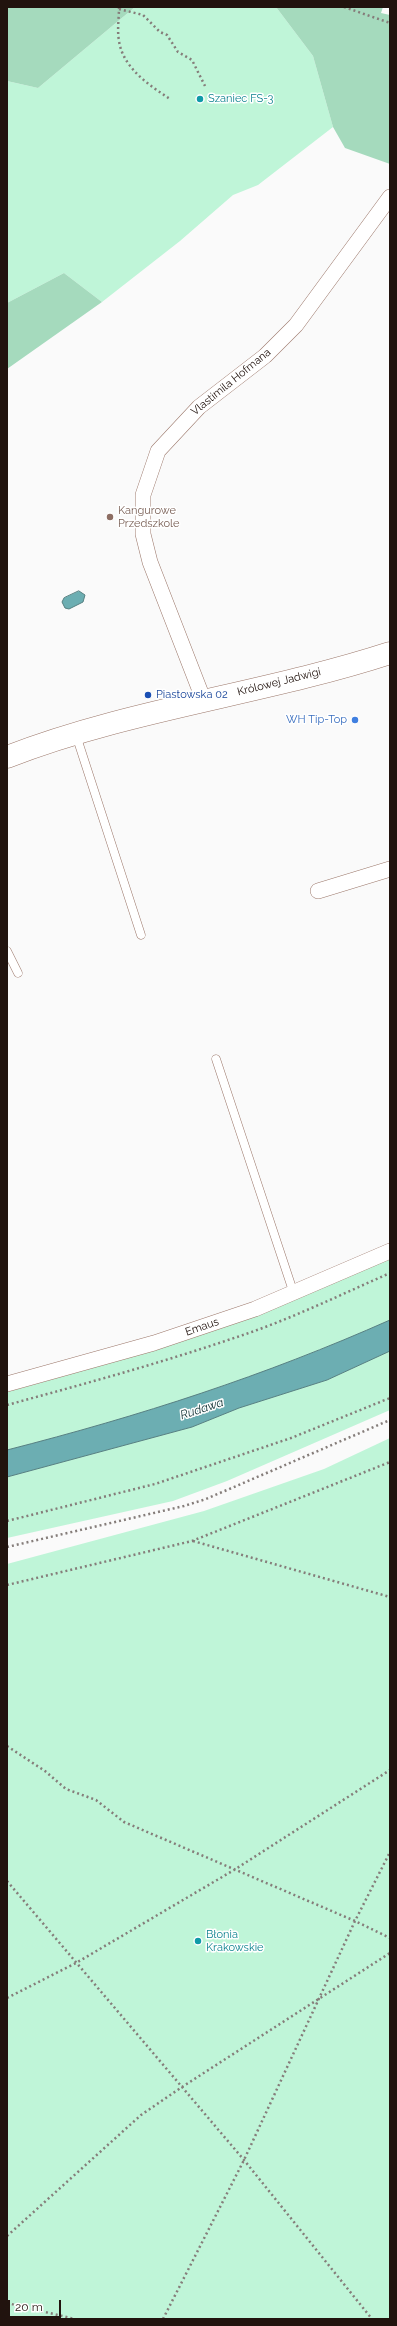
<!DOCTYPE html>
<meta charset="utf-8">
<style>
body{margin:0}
#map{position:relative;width:397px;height:2326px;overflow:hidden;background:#fafafa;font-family:Raleway,sans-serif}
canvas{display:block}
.frame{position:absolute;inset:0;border:8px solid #21130e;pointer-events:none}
.scale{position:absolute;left:8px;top:2300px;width:53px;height:18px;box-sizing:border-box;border:2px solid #21130e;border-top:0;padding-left:5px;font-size:12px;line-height:14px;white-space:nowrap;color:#21130e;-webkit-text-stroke:3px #fff;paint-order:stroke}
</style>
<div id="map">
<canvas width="397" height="2326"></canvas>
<div class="frame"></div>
<div class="scale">20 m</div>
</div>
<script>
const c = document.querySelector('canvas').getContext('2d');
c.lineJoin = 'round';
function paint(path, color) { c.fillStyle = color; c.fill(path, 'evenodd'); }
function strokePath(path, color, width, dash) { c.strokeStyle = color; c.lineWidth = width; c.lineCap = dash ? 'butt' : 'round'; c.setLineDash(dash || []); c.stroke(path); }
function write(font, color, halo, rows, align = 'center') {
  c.font = font + ' Raleway,sans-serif'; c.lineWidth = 3; c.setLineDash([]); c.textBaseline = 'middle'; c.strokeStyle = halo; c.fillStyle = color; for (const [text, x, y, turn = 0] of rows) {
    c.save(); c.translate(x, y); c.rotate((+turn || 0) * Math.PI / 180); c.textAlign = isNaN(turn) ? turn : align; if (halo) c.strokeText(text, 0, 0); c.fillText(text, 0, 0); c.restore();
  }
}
const green = new Path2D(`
 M135,7H276L313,56L333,127L258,185L233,195L180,241L102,302L64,273L7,303V81L38,88Z
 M390,1258V1320C264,1376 140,1416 7,1450V1392L131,1357Z
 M390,1351V1410L227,1481L173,1501L7,1538V1477L192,1427L239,1408L327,1380Z
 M390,1438V2319H7V1564L204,1511L324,1469Z`);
const forest = new Path2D(`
 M7,7H135L38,88L7,81Z
 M276,7H383L381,13L390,15V164L345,148L333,127L313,56Z
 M64,273L102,302L7,369V303Z`);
const water = new Path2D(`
 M79,591L85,595L83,602L69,609L65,608L62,602L64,598Z
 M390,1320V1351L327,1380L239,1408L192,1427L7,1477V1450C140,1416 264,1376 390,1320Z`);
const path = new Path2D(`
 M119,7C119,18 117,30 119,41C123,68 149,85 170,99
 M344,7L390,23
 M119,9L143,15L160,32L167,35L178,52L192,60L205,86
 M7,1405C84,1384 161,1363 237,1337C289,1320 340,1295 390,1273
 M7,1521L155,1484L291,1438L390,1398
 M193,1541L390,1597
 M7,1547L184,1506L206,1499L390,1420
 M7,1585L192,1541L390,1462
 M7,1746L45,1771L66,1789L96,1800L124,1822L355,1921L390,1938
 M7,1881L244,2160L372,2319
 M7,1998L76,1963L234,1870L390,1770
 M7,2236L141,2115L182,2087L390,1953
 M7,2303L75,2319
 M163,2319L244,2160L355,1921L390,1852`);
const lane = new Path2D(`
 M76,735L141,935
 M7,951L18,973
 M216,1059L294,1294`);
const street = new Path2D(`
 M204,701L150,562L143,534V495L158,451L199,407L265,356L296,325L390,197
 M318,891L390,869
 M7,1384L154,1343L255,1309L390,1251`);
const secondary = new Path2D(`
 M7,757C130,709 264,694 390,653`);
const markers = [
 [200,99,4,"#0f9aa8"],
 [110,517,4,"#8d6e63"],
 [148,695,4,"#1a4fb4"],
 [355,720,4,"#3f7fe0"],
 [198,1941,4,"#0f9aa8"]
];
const cultureNames = [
 ["Szaniec FS-3",208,99],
 ["Błonia",206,1935],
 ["Krakowskie",206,1948]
];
const streetNames = [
 ["Vlastimila Hofmana",231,382,-39],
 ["Królowej Jadwigi",279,682,-14],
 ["Emaus",202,1327,-19]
];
const educationNames = [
 ["Kangurowe",118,511],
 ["Przedszkole",118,524]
];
const transitNames = [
 ["Piastowska 02",156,695]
];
const shopNames = [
 ["WH Tip-Top",347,720]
];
const waterNames = [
 ["Rudawa",202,1409,-18]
];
paint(green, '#bff5d8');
paint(forest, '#a5dabd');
paint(water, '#6caeb2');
strokePath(water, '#568081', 1);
strokePath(lane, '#9c786b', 9);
strokePath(street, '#9c786b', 16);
strokePath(secondary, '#9c786b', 23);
strokePath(path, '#857d7a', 2.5, [2, 3]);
strokePath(lane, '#fff', 8);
strokePath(street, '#fff', 15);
strokePath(secondary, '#fff', 22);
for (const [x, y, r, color] of markers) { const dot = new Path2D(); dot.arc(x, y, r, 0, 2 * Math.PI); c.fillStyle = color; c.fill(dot); strokePath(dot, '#fff', 1.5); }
write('11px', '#0d838f', '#fff', cultureNames, 'left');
write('11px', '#21130e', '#fff', streetNames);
write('11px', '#785e54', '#fff', educationNames, 'left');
write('11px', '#164399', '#fff', transitNames, 'left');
write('11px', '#366cbe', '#fff', shopNames, 'right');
write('italic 12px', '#123335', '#fff', waterNames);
</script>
